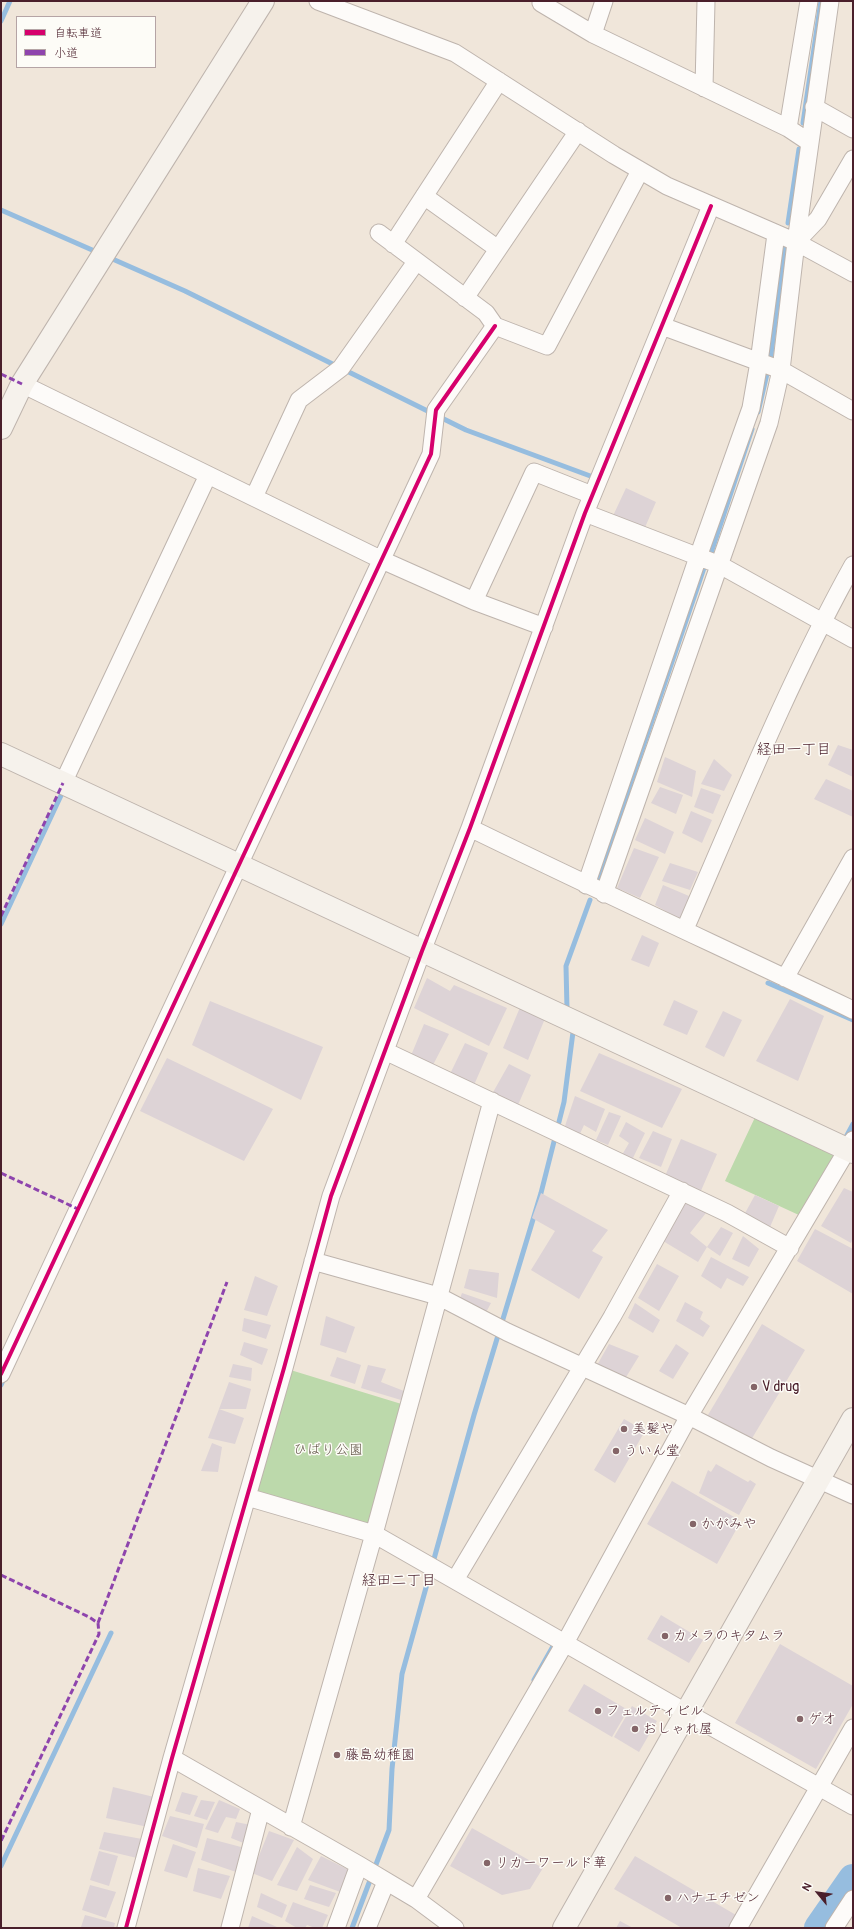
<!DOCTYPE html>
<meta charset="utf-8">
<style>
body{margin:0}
#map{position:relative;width:854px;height:1929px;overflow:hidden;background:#f0e6da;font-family:Pangolin,"Klee One",sans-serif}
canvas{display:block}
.frame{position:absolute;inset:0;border:2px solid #4a1f2b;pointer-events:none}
.legend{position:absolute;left:16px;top:16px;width:140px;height:52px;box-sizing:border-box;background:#fdfcf7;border:1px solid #b5a4a5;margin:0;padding:5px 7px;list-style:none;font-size:12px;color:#4a1f2b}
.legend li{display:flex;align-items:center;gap:8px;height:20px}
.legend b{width:20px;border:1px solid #b5a4a5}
.north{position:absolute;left:798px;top:1873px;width:40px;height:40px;-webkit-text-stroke:3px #fdfcf7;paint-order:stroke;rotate:299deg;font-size:11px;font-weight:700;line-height:16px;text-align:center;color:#4a1f2b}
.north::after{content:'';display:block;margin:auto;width:14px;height:18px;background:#4a1f2b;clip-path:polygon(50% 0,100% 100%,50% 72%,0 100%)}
</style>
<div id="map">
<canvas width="854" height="1929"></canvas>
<div class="frame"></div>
<ul class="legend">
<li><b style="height:5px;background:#d6006c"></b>自転車道</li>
<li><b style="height:5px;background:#8e44ad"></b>小道</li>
</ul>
<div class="north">N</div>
</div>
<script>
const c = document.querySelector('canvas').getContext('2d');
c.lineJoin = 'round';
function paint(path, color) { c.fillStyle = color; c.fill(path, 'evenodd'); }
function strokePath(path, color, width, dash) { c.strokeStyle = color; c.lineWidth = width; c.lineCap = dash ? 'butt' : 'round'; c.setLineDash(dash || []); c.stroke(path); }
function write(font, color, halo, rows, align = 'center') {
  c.font = font + ' Pangolin,"Klee One",sans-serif'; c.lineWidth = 3; c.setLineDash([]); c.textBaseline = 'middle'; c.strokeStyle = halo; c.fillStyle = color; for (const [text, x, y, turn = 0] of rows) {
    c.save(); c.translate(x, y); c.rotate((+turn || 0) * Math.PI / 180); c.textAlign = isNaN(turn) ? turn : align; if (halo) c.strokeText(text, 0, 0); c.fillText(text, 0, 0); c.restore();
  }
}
const green = new Path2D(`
 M758,1111L839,1148L801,1216L725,1181Z
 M284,1368L408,1406L374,1534L247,1497Z`);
const stream = new Path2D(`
 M1,21L10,1
 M803,123L821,1
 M1,210L99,253
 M788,223L799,149
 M108,257L185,291L466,430L593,477
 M771,355L784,248
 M758,412L767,374
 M711,553L752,429
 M597,882L704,568
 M1,924L64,789
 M768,983L853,1020
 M567,1009L566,966L590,900
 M845,1139L853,1124
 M1,1385L5,1376
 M534,1680L556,1641
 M1,1866L111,1633
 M352,1928L389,1830L392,1769L402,1674L474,1415L541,1193L564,1102L573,1032`);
const river = new Path2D(`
 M819,1928L853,1879`);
const building = new Path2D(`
 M626,488L656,502L643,532L612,518Z
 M838,745L853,750V777L828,765Z
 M665,757L696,771L692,797L657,782Z
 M714,759L732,775L724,791L701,784Z
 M826,779L853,791V817L814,799Z
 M660,787L683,795L676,814L651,803Z
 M701,788L721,795L713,814L694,807Z
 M691,811L712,820L702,843L682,833Z
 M645,818L674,832L665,854L635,840Z
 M634,848L659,857L640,898L617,888Z
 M670,863L698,872L690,890L662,881Z
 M663,885L689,896L681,920L655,905Z
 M642,935L659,943L649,967L631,960Z
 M427,978L450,991L454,985L507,1008L489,1046L414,1008Z
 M790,999L824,1016L798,1081L756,1061Z
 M674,1000L698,1011L687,1035L663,1025Z
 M210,1001L323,1047L301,1100L192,1045Z
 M521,1005L546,1016L528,1060L503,1048Z
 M723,1011L742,1020L724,1057L705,1047Z
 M424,1024L449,1034L433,1065L410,1058Z
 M465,1043L488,1053L474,1085L450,1074Z
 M599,1053L682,1089L662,1128L580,1091Z
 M167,1058L273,1109L244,1161L140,1111Z
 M509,1064L531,1075L518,1105L492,1094Z
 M575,1096L605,1109L596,1132L584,1125L579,1136L564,1129Z
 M609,1112L621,1116L608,1145L596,1140Z
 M626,1122L645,1133L632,1160L622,1155L629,1143L619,1136Z
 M653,1131L672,1139L661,1167L639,1158Z
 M681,1139L717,1154L700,1193L665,1176Z
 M844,1188L853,1192V1239L851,1243L821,1226Z
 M541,1193L608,1230L592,1251L603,1257L579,1299L531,1270L555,1231L532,1218Z
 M755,1195L779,1206L770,1227L744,1215Z
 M684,1200L706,1213L690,1233L707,1247L721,1227L733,1233L720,1256L707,1247L698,1262L663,1241Z
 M815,1229L853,1249V1294L797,1261Z
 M743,1236L759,1249L749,1267L732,1259Z
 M711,1257L749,1277L743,1286L727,1278L721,1289L701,1276Z
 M657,1264L679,1276L659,1311L638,1298Z
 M469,1269L499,1273L497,1298L464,1288Z
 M255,1276L278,1286L267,1316L244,1310Z
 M462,1293L491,1303L483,1318L456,1309Z
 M685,1302L703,1312L700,1319L710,1326L703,1337L676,1321Z
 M635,1303L660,1320L653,1333L628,1318Z
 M326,1316L355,1327L346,1353L320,1345Z
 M244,1318L271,1325L266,1339L242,1331Z
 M762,1324L805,1350L745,1450L702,1425Z
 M244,1342L268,1349L262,1365L240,1355Z
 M609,1344L639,1356L623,1382L596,1367Z
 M676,1344L689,1353L673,1379L659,1371Z
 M337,1357L361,1365L355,1384L330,1376Z
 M233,1364L252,1368L251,1381L229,1377Z
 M368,1365L386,1369L381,1382L404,1391L401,1400L361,1388Z
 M229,1382L251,1389L246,1409H219Z
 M219,1409L244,1418L235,1444L208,1438Z
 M624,1419L645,1431L615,1483L594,1470Z
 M212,1443L222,1447L218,1472L201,1471Z
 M716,1464L748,1482L750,1480L756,1484L739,1515L699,1493L708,1470L711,1472Z
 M672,1481L741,1521L717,1564L647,1524Z
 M661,1615L703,1640L689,1663L647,1639Z
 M780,1644L853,1686V1704L816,1769L735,1723Z
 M584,1684L628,1710L612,1737L568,1711Z
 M632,1706L657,1721L639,1752L614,1737Z
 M113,1787L154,1797L148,1827L106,1818Z
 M182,1792L198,1796L190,1815L175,1811Z
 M201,1800L215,1802L207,1820L194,1816Z
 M219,1800L240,1809L236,1819L226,1817L218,1833L205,1829Z
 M170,1816L204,1824L197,1848L162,1836Z
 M236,1822L251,1825L246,1844L231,1838Z
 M472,1828L543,1868L530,1889L502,1895L450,1866Z
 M269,1831L294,1840L272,1881L252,1873Z
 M104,1832L142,1839L137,1858L99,1849Z
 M207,1838L241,1847L236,1872L201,1860Z
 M173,1844L196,1852L187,1878L164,1871Z
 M297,1847L313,1859L297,1891L277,1885Z
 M99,1851L118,1856L109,1886L90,1880Z
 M321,1856L351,1871L343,1893L308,1880Z
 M635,1856L736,1915L730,1928H682L614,1889Z
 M198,1868L230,1876L221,1899L193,1891Z
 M90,1885L116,1892L106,1918L82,1910Z
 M310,1885L336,1893L329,1907L304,1899Z
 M261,1893L287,1905L282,1918L257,1907Z
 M293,1902L328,1915L322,1928H315L307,1925L305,1928H297L285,1921Z
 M85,1915L115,1923L114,1928L81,1927Z
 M252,1916L277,1927L248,1928Z
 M620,1921L633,1928H616Z`);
const street = new Path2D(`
 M318,1L455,53L614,155L667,186L796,242L853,273
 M541,3L593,34L788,128L809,142
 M593,34L604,1
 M704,88L706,1
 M814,107L853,129
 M788,128L809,1
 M424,196L498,249
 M379,233L486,313L495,326L547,346L640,171
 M796,242L818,219L853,159
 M393,244L499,81
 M465,298L578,131
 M662,326L781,370L853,411
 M22,384L382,560L474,601L544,627
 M254,497L299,400L341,368L416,262
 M585,513L720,565L853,639
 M474,601L534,472L592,495
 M63,783L208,475
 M470,828C597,890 725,949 853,1010
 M586,885L698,557L751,408L759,362L776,234
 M604,894L769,423L781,370L796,242L830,1
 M685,929C738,807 788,682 853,565
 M785,978L853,858
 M385,1051L727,1213L790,1248
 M313,1261L438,1296L507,1332L689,1416L771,1458L853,1495
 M1,1374L431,454L436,410L495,326
 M247,1497L374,1534L687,1713L853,1806
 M455,1580L612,1317L682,1191
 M172,1758L359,1865L416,1899L455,1928
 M291,1827L374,1534L492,1101
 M416,1899L565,1643L689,1416L853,1140
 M126,1928L172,1758L284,1368L331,1196L422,951L470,828L585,513L711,206
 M230,1928L261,1809
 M336,1928L359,1865
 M367,1928L386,1882
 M738,1928L853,1728
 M834,1928L853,1899`);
const secondary = new Path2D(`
 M1,428L22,384L263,1
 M1,754L853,1152
 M564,1928L853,1419`);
const quiet = new Path2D(`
 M1,374L22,384
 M1,916L63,783
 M1,1173L78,1209
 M1,1575L89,1617L98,1623L99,1634L1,1841
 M98,1623L227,1282`);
const cycleway = new Path2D(`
 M1,1374L431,454L436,410L495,326
 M126,1928L172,1758L284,1368L331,1196L422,951L470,828L585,513L711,206`);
const markers = [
 [754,1387,4,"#846568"],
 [624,1429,4,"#846568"],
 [616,1451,4,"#846568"],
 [693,1524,4,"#846568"],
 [665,1636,4,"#846568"],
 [598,1711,4,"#846568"],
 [800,1719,4,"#846568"],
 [635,1729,4,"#846568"],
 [337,1755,4,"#846568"],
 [487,1863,4,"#846568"],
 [668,1898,4,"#846568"]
];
const poiNames = [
 ["V drug",762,1387],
 ["美髪や",632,1429],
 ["ういん堂",624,1451],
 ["かがみや",701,1524],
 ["カメラのキタムラ",673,1636],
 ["フェルティビル",606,1711],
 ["ゲオ",808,1719],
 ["おしゃれ屋",643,1729],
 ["藤島幼稚園",345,1755],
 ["リカーワールド華",495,1863],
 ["ハナエチゼン",676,1898]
];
const parkNames = [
 ["ひばり公園",328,1450]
];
const neighbourhoodNames = [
 ["経田一丁目",794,750],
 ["経田二丁目",399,1581]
];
paint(green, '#bcd9ab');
strokePath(stream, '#96bddf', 5);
strokePath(river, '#96bddf', 30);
paint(building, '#ddd3d6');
strokePath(street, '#beb4ad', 19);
strokePath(secondary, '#beb4ad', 24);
strokePath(street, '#fdfbf9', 17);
strokePath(secondary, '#f6f2ec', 22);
strokePath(quiet, '#8e44ad', 3, [6, 3]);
strokePath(cycleway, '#d6006c', 4);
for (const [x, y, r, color] of markers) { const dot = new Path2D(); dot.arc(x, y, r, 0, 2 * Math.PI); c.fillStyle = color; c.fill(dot); strokePath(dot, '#fdfcf7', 1.5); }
write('14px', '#4a1f2b', '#fdfcf7', poiNames, 'left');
write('14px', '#605446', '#fdfcf7', parkNames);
write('15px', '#4a1f2b', '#fdfcf7', neighbourhoodNames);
</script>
